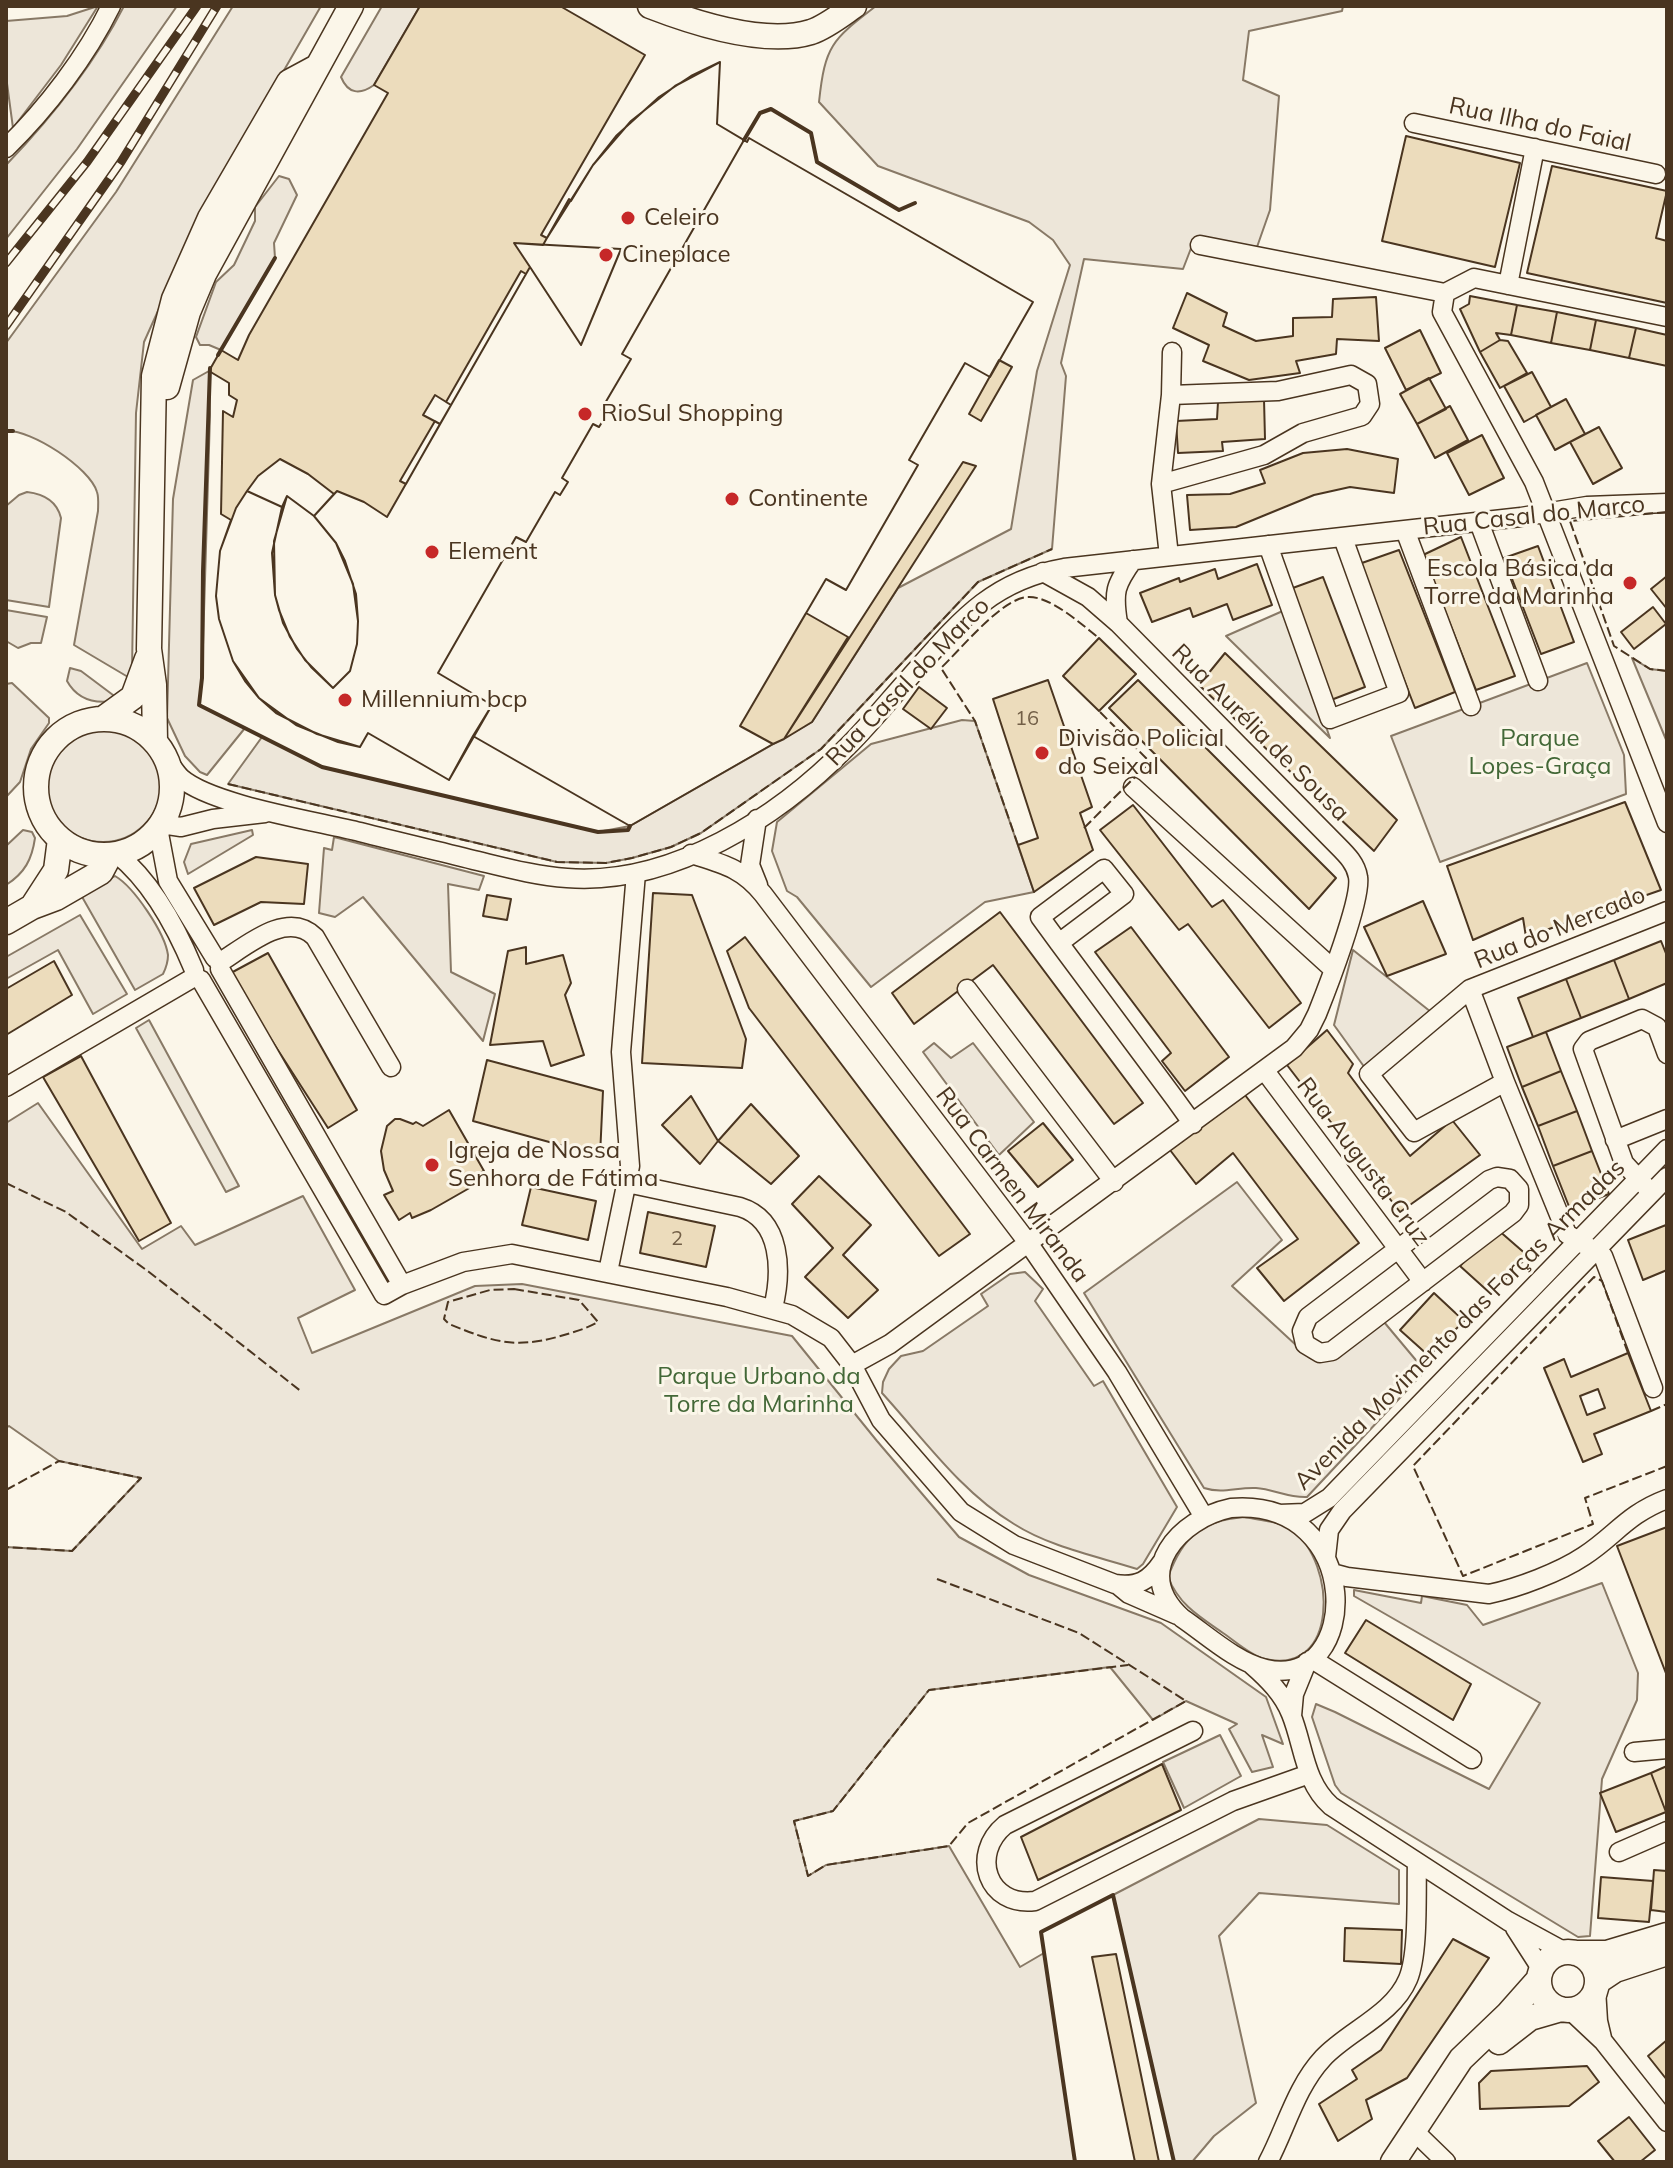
<!DOCTYPE html>
<meta charset="utf-8">
<style>
body{margin:0}
#map{position:relative;width:1673px;height:2168px;overflow:hidden;background:#fbf6e9;font-family:Mulish,sans-serif}
canvas{display:block}
.frame{position:absolute;inset:0;border:8px solid #4a3520;pointer-events:none}
</style>
<div id="map">
<canvas width="1673" height="2168"></canvas>
<div class="frame"></div>
</div>
<script>
const c = document.querySelector('canvas').getContext('2d');
c.lineJoin = 'round';
function paint(path, color) { c.fillStyle = color; c.fill(path, 'evenodd'); }
function strokePath(path, color, width, dash) { c.strokeStyle = color; c.lineWidth = width; c.lineCap = dash ? 'butt' : 'round'; c.setLineDash(dash || []); c.stroke(path); }
function write(font, color, halo, rows, align = 'center') {
  c.font = font + ' Mulish,sans-serif'; c.lineWidth = 6; c.setLineDash([]); c.textBaseline = 'middle'; c.strokeStyle = halo; c.fillStyle = color; for (const [text, x, y, turn = 0] of rows) {
    c.save(); c.translate(x, y); c.rotate((+turn || 0) * Math.PI / 180); c.textAlign = isNaN(turn) ? turn : align; if (halo) c.strokeText(text, 0, 0); c.fillText(text, 0, 0); c.restore();
  }
}
const green = new Path2D(`
 M98,6L61,65L13,128L6,76V21L67,16Z
 M124,6H177L77,149L6,239V165C51,118 94,65 124,6Z
 M233,6H321L203,211L144,342L136,413L132,671L128,677L74,645L98,511C98,506 99,498 97,492C90,468 31,429 6,431V343L116,192Z
 M382,6H420L374,85C360,95 348,94 341,77Z
 M876,6H1343L1342,11L1249,31L1243,80L1279,96L1270,210L1257,247L1195,238L1183,269L1084,259L1061,363L1066,376L1052,549L978,582L821,749L701,833L671,847L632,858L606,863L557,862L228,784L262,737L322,767L598,832L630,826L812,722L898,588L1011,529L1037,371L1070,265L1053,240L1029,222L878,166L819,102C825,45 832,40 876,6Z
 M279,176L289,179L297,195L274,243L275,258L221,350L209,345H200L196,337L216,282L234,265L255,221V207Z
 M209,371L210,415L202,678L199,705L245,728L207,775L200,772L185,756L167,718L173,499L193,380Z
 M27,492C44,494 57,501 61,518L49,607L6,600V506L19,495Z
 M6,610L47,617L41,643H31L18,648L6,641Z
 M1632,658L1650,669L1667,671V742Z
 M1587,663L1624,755L1626,794L1440,862L1391,736Z
 M70,668L81,671L113,695V701C93,704 77,699 67,681Z
 M12,683L49,718V723L31,749L20,782L6,797V684Z
 M962,720L975,721L1034,892L985,902L871,987L797,897L787,891L772,851L777,822L871,744Z
 M45 784a58 58 0 1 1 116 0a58 58 0 1 1-116 0Z
 M23,830L32,832L35,838C32,859 25,873 6,885V846Z
 M252,830L253,835L188,874L184,862L191,844Z
 M334,837L484,876L479,890L448,884L451,972L495,994L483,1041L363,897L335,917L319,913L324,848L332,850Z
 M115,876C134,887 165,933 168,955C168,962 166,968 163,974L135,990L81,895Z
 M80,915L127,994L93,1014L58,950L6,979V957Z
 M1353,950L1431,1012L1365,1068L1334,1025Z
 M934,1043L951,1058L973,1043L1034,1122L999,1155L923,1052Z
 M38,1103L142,1249L181,1226L195,1245L303,1196L355,1290L298,1318L312,1353L475,1286L522,1284L792,1336L877,1441L959,1537L1029,1575L1161,1623L1266,1697L1283,1744L1262,1735L1273,1767L1252,1772L1229,1729L1237,1724L1186,1701L1153,1720L1110,1667L929,1690L833,1811L794,1821L808,1876L826,1865L949,1846L1020,1967L1044,1953L1075,2162H6V1547L72,1551L141,1478L59,1461L9,1426L6,1428V1123Z
 M1237,1182L1282,1240L1232,1286L1310,1358L1326,1361L1384,1322L1425,1371L1307,1497C1289,1498 1273,1489 1256,1488C1237,1487 1223,1494 1204,1488L1084,1293Z
 M1025,1272L1043,1289L1035,1301L1094,1386L1103,1381L1177,1507L1143,1564L1137,1569C1096,1556 1050,1547 1014,1524C961,1492 923,1438 882,1393L883,1382L889,1369L901,1356L923,1351L988,1306L981,1294L1010,1274Z
 M1244,1517C1259,1520 1279,1521 1292,1530C1337,1563 1339,1676 1265,1659C1251,1656 1235,1641 1223,1633C1200,1617 1179,1605 1168,1577C1183,1536 1201,1521 1244,1517Z
 M1602,1583L1638,1673L1637,1700L1602,1779L1590,1936L1578,1937L1341,1793L1335,1785L1312,1717L1316,1704L1335,1712L1489,1789L1540,1703L1354,1596V1590L1421,1603L1422,1596L1467,1605L1483,1625Z
 M1220,1735L1241,1776L1184,1808L1163,1762Z
 M1259,1819L1327,1825L1399,1870V1904L1259,1893L1219,1936L1256,2103L1214,2136L1192,2162H1174L1113,1895Z`);
const parking = new Path2D(`
 M1285,610L1330,738L1226,636Z
 M149,1020L239,1186L226,1192L136,1028Z`);
const building = new Path2D(`
 M420,6H560L645,55L541,235L547,238L593,165L631,121L675,86L720,62L717,124L747,142L749,138L1033,302L990,377L965,363L909,460L918,465L846,590L826,579L740,726L773,744L630,826L473,736L449,780L368,733L360,747L338,742L296,725L259,698L245,681L233,661L219,619L216,596L220,551L231,520L221,514L223,411L233,417L237,400L229,395V383L209,371L221,350L238,360L249,335L388,93L374,85ZM514,243L621,249L581,345L530,267ZM521,271L526,274L451,405L446,402ZM435,421L440,424L406,484L400,481ZM280,459L308,474L334,494L314,516L336,543L345,561L356,594L358,621L357,644L350,671L333,688L305,660L290,637L279,610L275,595L272,553L282,507L247,491L258,476Z
 M720,62L717,124L744,140L622,354L631,359L601,410L607,414L599,427L593,424L562,478L568,482L560,495L555,492L526,542L516,537L438,673L492,705L449,780L368,733L360,747L317,734L276,713L259,698L233,661L219,619L216,596L220,551L236,508L247,491L282,507L287,496L314,516L337,491L364,502L387,517L530,267L514,243L543,245L569,199L571,201L593,165L616,136L659,97L691,76Z
 M1406,136L1520,163L1495,267L1382,241Z
 M749,138L1033,302L990,377L965,363L909,460L918,465L846,590L826,579L740,726L773,744L630,826L473,736L492,705L438,673L516,537L526,542L555,492L560,495L568,482L562,478L593,424L599,427L607,414L601,410L631,359L622,354L744,140L747,142Z
 M1552,166L1667,191L1656,238L1667,241V303L1527,273Z
 M514,243L621,249L581,345L530,267Z
 M1187,293L1227,313L1223,326L1256,341L1293,336V318L1332,317L1333,299L1376,297L1379,341L1337,339L1336,354L1296,361L1300,373L1249,380L1203,361L1209,345L1173,328Z
 M1470,296L1517,305L1511,335L1496,333L1500,340L1480,352L1460,309L1469,304Z
 M1517,305L1557,312L1551,343L1511,335Z
 M1557,312L1596,320L1590,350L1551,343Z
 M1596,320L1636,328L1629,358L1590,350Z
 M1636,328L1667,335V366L1629,358Z
 M1420,330L1441,373L1406,390L1385,348Z
 M1500,340L1508,341L1527,373L1500,388L1480,352Z
 M999,360L1012,367L981,421L969,414Z
 M1532,372L1551,407L1524,422L1504,386Z
 M1429,378L1446,409L1417,424L1400,394Z
 M435,395L451,405L440,424L423,415Z
 M1264,399L1265,439L1222,442L1223,451L1178,453L1176,421L1217,419L1218,402Z
 M1566,399L1585,434L1555,450L1536,415Z
 M1450,406L1468,440L1435,458L1417,424Z
 M1599,427L1622,468L1593,484L1570,442Z
 M1482,435L1504,478L1469,495L1447,453Z
 M1347,449L1398,459L1394,493L1350,487L1314,495L1236,527L1190,530L1187,495L1230,494L1265,483L1260,470L1303,453Z
 M963,462L976,466L812,722L784,739Z
 M287,496L314,516L336,543L353,584L358,621L357,644L350,671L333,688L311,667L297,649L283,623L275,595L274,541Z
 M1461,537L1515,676L1476,690L1423,555Z
 M1538,546L1574,642L1541,654L1504,558Z
 M1399,550L1455,692L1415,708L1359,564Z
 M1257,564L1272,605L1233,620L1227,604L1193,617L1190,608L1152,622L1140,593L1179,578L1180,582L1215,569L1218,579Z
 M1667,576V609L1651,589Z
 M1323,577L1365,687L1331,700L1290,589Z
 M1653,607L1666,624L1634,649L1621,632Z
 M806,613L848,637L784,739L773,744L740,726Z
 M1099,638L1136,674L1099,711L1063,676Z
 M1225,653L1397,820L1374,851L1199,685Z
 M1048,680L1092,807L1080,813L1093,850L1034,892L1018,845L1038,838L993,699Z
 M1138,680L1336,878L1309,909L1109,708Z
 M919,687L947,708L931,729L903,709Z
 M1625,802L1661,890L1526,937L1523,918L1473,940L1447,866Z
 M1133,805L1212,907L1223,900L1301,1003L1269,1028L1188,924L1179,930L1100,830Z
 M256,857L308,864L304,904L261,902L214,925L194,888Z
 M653,893L692,895L746,1039L742,1068L642,1063Z
 M487,895L511,899L507,920L483,916Z
 M1423,901L1446,954L1387,976L1364,927Z
 M1000,912L1143,1103L1114,1124L993,965L914,1024L892,993Z
 M1131,927L1229,1057L1185,1091L1162,1061L1171,1053L1095,952Z
 M745,937L970,1234L939,1256L749,1008L727,951Z
 M1661,941L1667,956V983L1629,999L1614,960Z
 M526,947V964L563,955L571,983L565,995L584,1055L551,1066L543,1041L490,1045L508,951Z
 M268,953L357,1110L328,1128L229,974Z
 M1614,960L1629,999L1581,1018L1566,979Z
 M54,961L72,995L6,1035V989Z
 M1566,979L1581,1018L1533,1037L1518,998Z
 M1327,1030L1353,1064L1348,1073L1410,1156L1452,1120L1480,1155L1400,1212L1287,1065Z
 M1546,1032L1561,1071L1522,1087L1507,1047Z
 M81,1056L171,1223L139,1241L43,1077Z
 M487,1060L603,1091L600,1156L473,1121Z
 M1561,1071L1577,1111L1538,1126L1522,1087Z
 M1245,1095L1359,1243L1284,1301L1257,1268L1298,1239L1233,1153L1196,1184L1170,1150Z
 M691,1096L718,1141L700,1164L662,1125Z
 M751,1104L799,1156L771,1184L718,1141Z
 M449,1110L484,1171L476,1175L480,1182L431,1210L412,1218L410,1213L399,1220L384,1195L393,1191L384,1170L381,1151L387,1126L395,1119H400L413,1124L416,1122L423,1126Z
 M1577,1111L1592,1151L1553,1166L1538,1126Z
 M1043,1123L1073,1160L1038,1187L1008,1151Z
 M1592,1151L1609,1194L1570,1209L1553,1166Z
 M819,1176L871,1225L843,1255L878,1290L848,1318L805,1277L833,1248L792,1204Z
 M531,1187L596,1201L588,1240L522,1225Z
 M648,1212L715,1226L706,1267L640,1253Z
 M1666,1225L1667,1270L1643,1280L1628,1240Z
 M1497,1229L1528,1256L1491,1294L1460,1266Z
 M1434,1293L1464,1321L1429,1356L1400,1330Z
 M1628,1353L1651,1411L1594,1434L1602,1454L1583,1462L1544,1368L1564,1359L1571,1377ZM1598,1389L1605,1408L1587,1415L1580,1396Z
 M1667,1527V1676L1617,1546Z
 M1366,1620L1471,1684L1453,1720L1345,1653Z
 M1162,1764L1181,1810L1038,1880L1021,1837Z
 M1667,1766V1812H1666L1651,1773Z
 M1651,1773L1666,1812L1616,1832L1600,1793Z
 M1654,1870L1667,1871V1912L1651,1910Z
 M1601,1877L1653,1881L1649,1922L1598,1918Z
 M1345,1928L1402,1930L1401,1964L1344,1961Z
 M1453,1939L1489,1958L1407,2078L1366,2100L1372,2119L1338,2141L1319,2104L1357,2079L1352,2070L1381,2050Z
 M1116,1954L1159,2162H1135L1092,1957Z
 M1667,2040V2080L1648,2056Z
 M1587,2066L1599,2082L1569,2106L1480,2109L1479,2083L1491,2071Z
 M1629,2117L1655,2150L1640,2162H1615L1598,2141Z`);
const street = new Path2D(`
 M1414,123L1656,174
 M6,148C47,108 86,57 111,6
 M1200,245L1445,293L1474,278L1667,317
 M1508,285L1535,148
 M1445,293L1442,312L1534,482L1667,823
 M1161,484L1264,455L1303,433L1362,416L1370,404L1367,384L1351,375L1278,391L1171,395
 M1479,522L1538,681
 M1405,530L1471,706
 M1268,545L1330,719L1399,693L1343,538
 M1169,556L1161,484L1171,395L1172,352
 M1118,623C1113,592 1115,585 1133,560
 M166,758C171,765 175,772 181,778C212,805 316,821 360,832C399,842 438,851 478,861C507,868 537,876 567,878C672,886 779,817 849,745C871,723 890,699 910,677C958,623 990,581 1064,568L1521,517L1587,506L1667,503
 M1133,787L1333,969
 M757,819L750,865L758,885
 M161,824L181,827L213,819L265,813
 M158,828L168,881L215,958
 M117,854C152,882 177,929 194,970
 M691,854C723,864 742,868 763,894L1029,1244L1117,1372L1204,1517
 M1059,943L1124,894L1104,869L1040,917L1059,943L1175,1099L1193,1124
 M219,963C245,947 287,909 315,937L391,1067
 M220,969L402,1285
 M201,980L384,1295L402,1285L463,1262L512,1254L727,1297L792,1315L831,1338L852,1365L881,1420L961,1512L1014,1545L1115,1584C1138,1587 1149,1581 1162,1562
 M967,989L1114,1182
 M1470,989L1505,1082L1414,1132L1369,1074L1470,989L1667,911
 M1265,1071L1423,1282
 M1505,1082L1567,1234L1603,1256L1653,1388
 M6,1087L196,976
 M1615,1140L1667,1119
 M1497,1177L1510,1179L1519,1189V1205L1513,1213L1332,1351L1320,1353L1305,1344L1302,1331L1308,1317L1489,1180Z
 M627,1183L740,1207C782,1220 782,1272 773,1308
 M1647,1188L1624,1163L1583,1049L1589,1041L1642,1019L1657,1027L1667,1054
 M608,1272L630,1166L621,1052L636,873
 M852,1365L890,1344L1294,1048L1309,1030L1317,1014C1327,989 1362,899 1358,877C1356,864 1347,855 1338,846L1118,623L1088,597L1043,572
 M1231,1508C1366,1497 1362,1691 1266,1669C1236,1662 1207,1635 1182,1618C1131,1572 1179,1519 1231,1508Z
 M1279,1514L1305,1513L1329,1498L1667,1149
 M1326,1557L1329,1530L1342,1511L1667,1177
 M1332,1573L1347,1577L1489,1594C1518,1588 1560,1572 1584,1556C1615,1536 1627,1514 1667,1499
 M1118,1585L1129,1594L1177,1615
 M1312,1659L1472,1759
 M1252,1665C1268,1679 1283,1694 1291,1714C1304,1746 1304,1782 1331,1806L1508,1921L1565,1952
 M1292,1716L1294,1694L1307,1662
 M1193,1731L1005,1825C970,1854 987,1907 1035,1901L1233,1801L1309,1774
 M1634,1752L1667,1749
 M1619,1852L1667,1831
 M1515,1928L1542,1970
 M1596,1989L1598,2021L1602,2038
 M1570,2010L1603,2041L1667,2122
 M1413,2130L1446,2162
 M1268,2162C1286,2128 1296,2087 1323,2058C1348,2031 1393,2015 1408,1979C1419,1953 1416,1893 1417,1862`);
const secondary = new Path2D(`
 M650,6C694,23 765,46 811,32C826,27 841,15 854,6
 M167,387L188,312L204,274L351,6
 M104,718L133,697L147,659
 M36 787a68 68 0 1 1 136 0a68 68 0 1 1-136 0Z
 M155,741L154,685L149,649L154,376L174,299L210,218L289,82L315,68
 M32,907L56,870L60,839
 M6,922L32,907L56,898L101,872L110,855
 M1539 1981a29 29 0 1 1 58 0a29 29 0 1 1-58 0Z
 M1575,1953H1607L1667,1935
 M1597,1982L1615,1970L1667,1953
 M1499,2042L1530,2018L1561,2009
 M1393,2162L1461,2059L1508,2014L1539,1979`);
const rail = new Path2D(`
 M6,263L87,162L197,6
 M6,326L121,162L217,6`);
const fence = new Path2D(`
 M1667,512L1570,521L1614,646L1650,669L1667,671
 M228,784L557,862L606,863L632,858L671,847L701,833L821,749L978,582L1052,549
 M1084,828L1150,762L1099,711
 M1018,845L975,721L941,668C961,649 1002,598 1028,597C1051,596 1082,625 1099,638
 M6,1183L66,1212L149,1272L302,1392
 M514,1289L579,1300L598,1322C586,1329 571,1333 557,1337C513,1349 491,1341 449,1324L444,1319L448,1302L490,1290Z
 M1628,1353L1602,1281L1594,1277L1413,1466L1463,1576L1593,1524L1585,1498L1667,1466
 M1651,1411L1667,1404
 M6,1490L59,1461L141,1478L72,1551L6,1547
 M937,1579L1079,1633L1186,1701L968,1823L949,1846L826,1865L808,1876L794,1821L833,1811L929,1690L1128,1665`);
const wall = new Path2D(`
 M744,140L760,113L771,109L811,133L817,162L899,210L915,203
 M218,355L275,258
 M210,368L203,571L202,678L199,705L322,767L598,832L628,830L630,826
 M6,431H13
 M1075,2162L1041,1932L1113,1895L1174,2162`);
const markers = [
 [628,218,8,"#c62828"],
 [606,255,8,"#c62828"],
 [585,414,8,"#c62828"],
 [732,499,8,"#c62828"],
 [432,552,8,"#c62828"],
 [1630,583,8,"#c62828"],
 [345,700,8,"#c62828"],
 [1042,753,8,"#c62828"],
 [432,1165,8,"#c62828"]
];
const numberNames = [
 ["16",1027,719],
 ["2",677,1239]
];
const streetNames = [
 ["Rua Ilha do Faial",1540,125,12],
 ["Rua Casal do Marco",1534,516,-6],
 ["Rua Casal do Marco",908,682,-46],
 ["Rua Aurélia de Sousa",1260,733,45],
 ["Rua do Mercado",1560,928,-22],
 ["Rua Augusta Cruz",1363,1162,53],
 ["Rua Carmen Miranda",1012,1185,53],
 ["Avenida Movimento das Forças Armadas",1460,1325,-45]
];
const poiNames = [
 ["Celeiro",644,218],
 ["Cineplace",622,255],
 ["RioSul Shopping",601,414],
 ["Continente",748,499],
 ["Element",448,552],
 ["Escola Básica da",1614,569,"right"],
 ["Torre da Marinha",1614,597,"right"],
 ["Millennium bcp",361,700],
 ["Divisão Policial",1058,739],
 ["do Seixal",1058,767],
 ["Igreja de Nossa",448,1151],
 ["Senhora de Fátima",448,1179]
];
const parkNames = [
 ["Parque",1540,739],
 ["Lopes-Graça",1540,767],
 ["Parque Urbano da",759,1377],
 ["Torre da Marinha",759,1405]
];
paint(green, '#ede6d9');
strokePath(green, '#887966', 2);
paint(parking, '#ede7d9');
strokePath(parking, '#887966', 2);
paint(building, '#ecdcbc');
strokePath(building, '#4a3520', 2);
strokePath(street, '#4a3520', 21);
strokePath(secondary, '#4a3520', 27);
strokePath(street, '#fbf6e9', 18);
strokePath(secondary, '#fbf6e9', 24);
strokePath(rail, '#4a3520', 9);
strokePath(rail, '#fbf6e9', 6, [18]);
strokePath(fence, '#4a3520', 2, [10, 4]);
strokePath(wall, '#4a3520', 4);
for (const [x, y, r, color] of markers) { const dot = new Path2D(); dot.arc(x, y, r, 0, 2 * Math.PI); c.fillStyle = color; c.fill(dot); strokePath(dot, '#fbf6e9', 3); }
write('20px', '#725f47', null, numberNames);
write('24px', '#4a3520', '#fbf6e9', streetNames);
write('24px', '#4a3520', '#fbf6e9', poiNames, 'left');
write('24px', '#436837', '#fbf6e9', parkNames);
</script>
